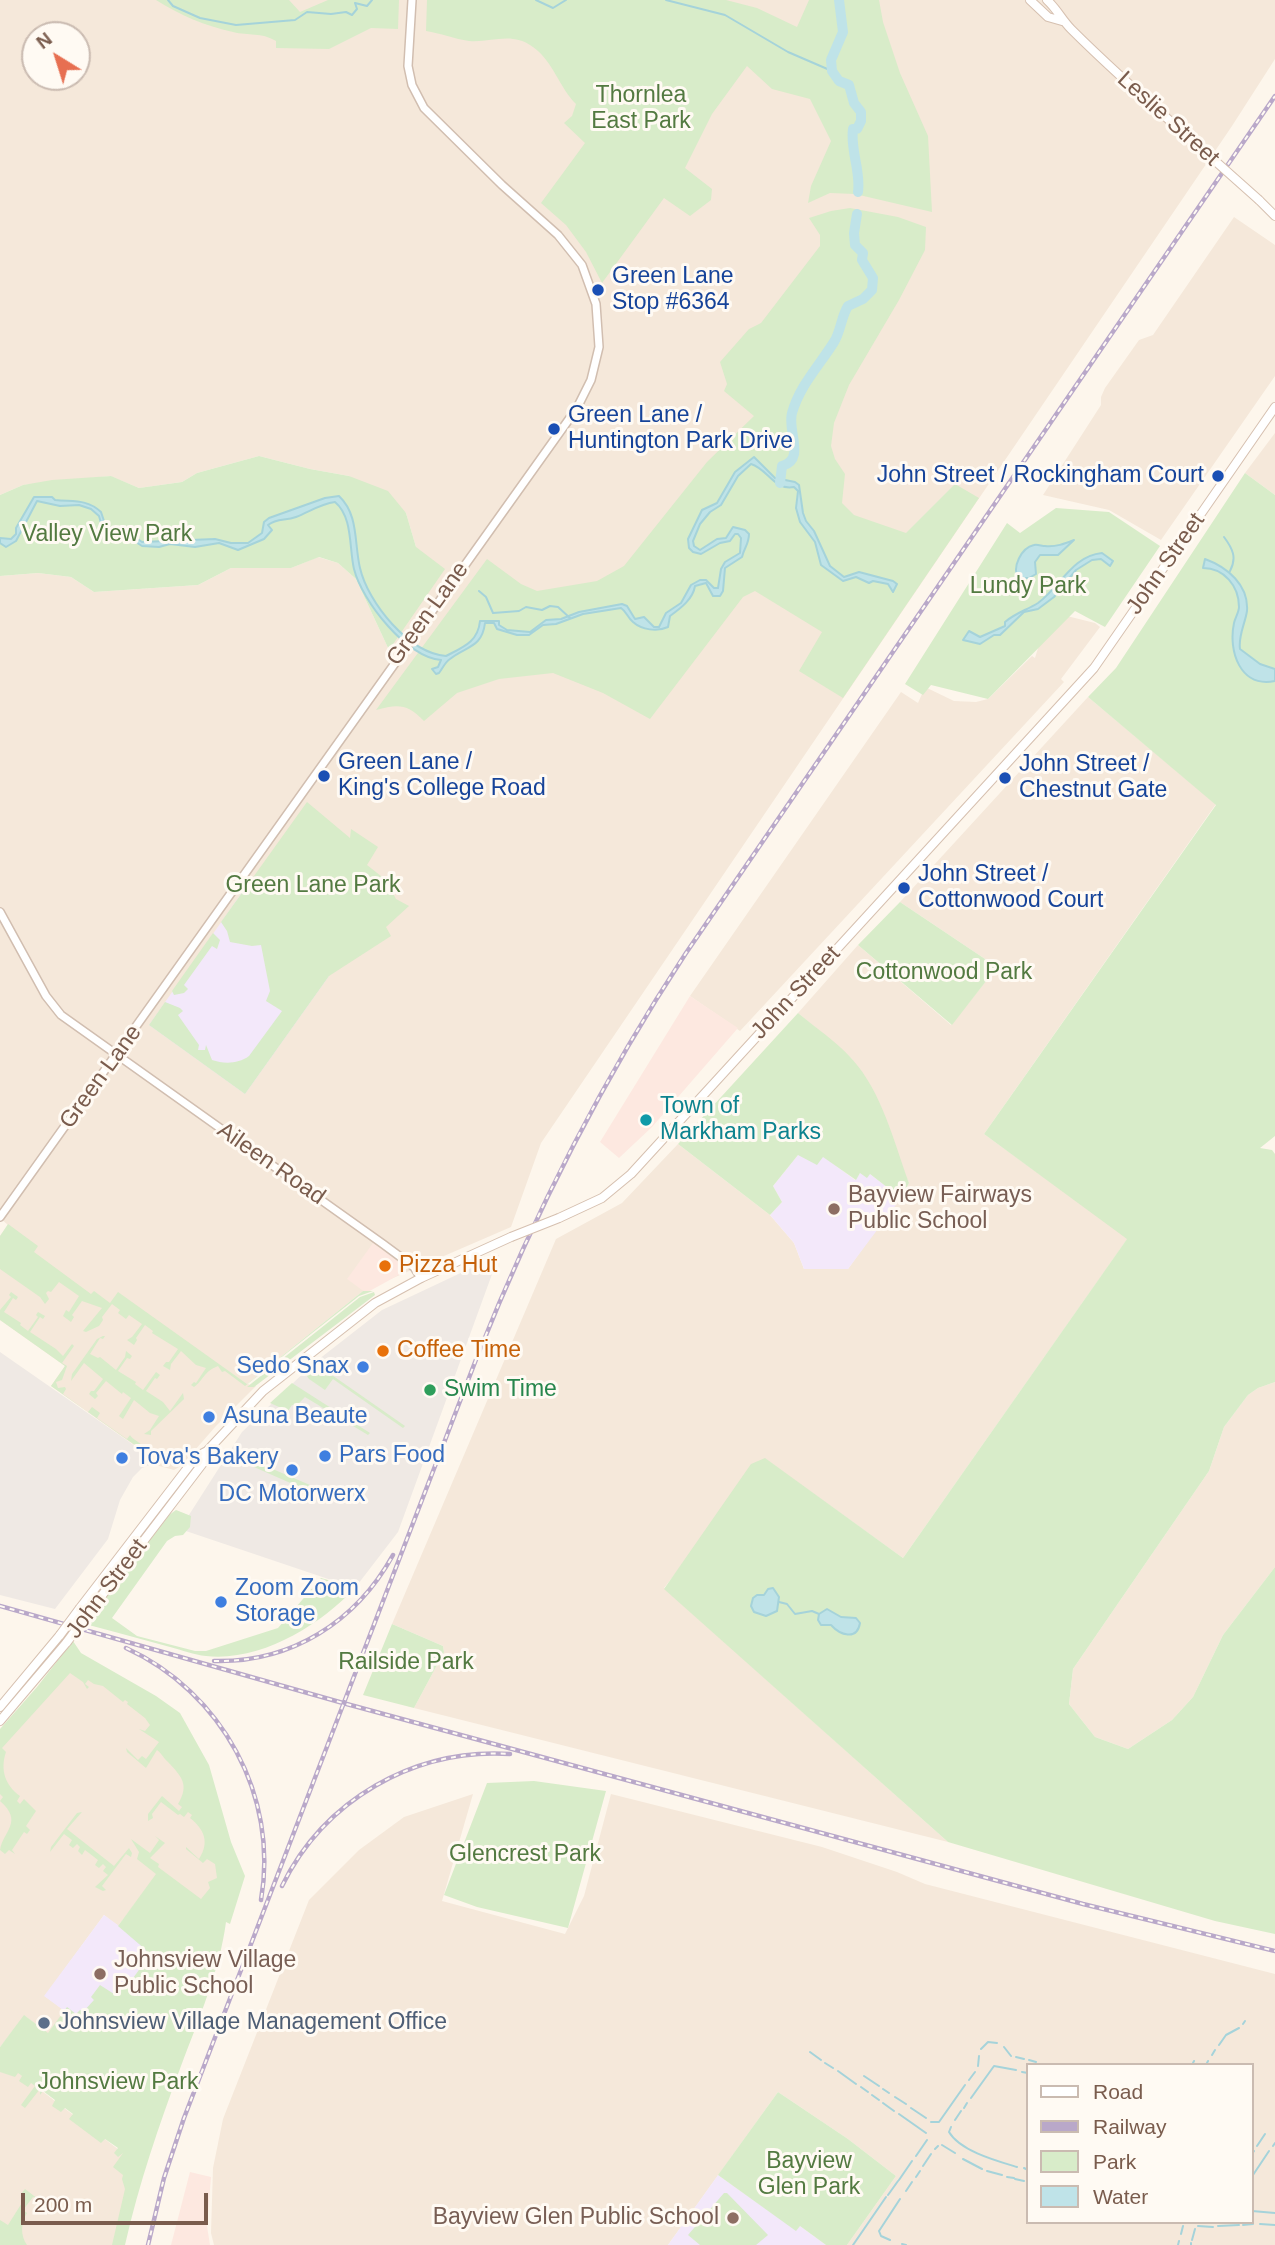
<!DOCTYPE html>
<style>
body{margin:0}
#map{position:relative;width:1275px;height:2245px;overflow:hidden;background:#fdf6ec;font-family:Arial,sans-serif}
canvas{display:block}
.legend{position:absolute;left:1026px;top:2063px;width:228px;height:161px;box-sizing:border-box;background:#fffaf3;border:2px solid #cabbb1;margin:0;padding:9px 12px;list-style:none;font-size:21px;color:#7a5c4d}
.legend li{display:flex;align-items:center;gap:14px;height:35px}
.legend b{width:35px;border:2px solid #cabbb1}
.north{position:absolute;left:21px;top:21px;width:70px;height:70px;box-sizing:border-box;background:#fffaf3;border:2px solid #cabbb1;border-radius:50%;rotate:322deg;font-size:19px;font-weight:700;line-height:28px;text-align:center;color:#7a5c4d}
.north::after{content:'';display:block;margin:auto;width:24px;height:32px;background:#e76f51;clip-path:polygon(50% 0,100% 100%,50% 72%,0 100%)}
.scale{position:absolute;left:21px;top:2193px;width:187px;height:32px;box-sizing:border-box;border:4px solid #7a5c4d;border-top:0;padding-left:9px;font-size:21px;line-height:24px;white-space:nowrap;color:#7a5c4d;-webkit-text-stroke:5px #fffaf3;paint-order:stroke}
</style>
<div id="map">
<canvas width="1275" height="2245"></canvas>
<ul class="legend">
<li><b style="height:9px;background:#fff"></b>Road</li>
<li><b style="height:9px;background:#b9a8c9"></b>Railway</li>
<li><b style="height:19px;background:#d8ecc9"></b>Park</li>
<li><b style="height:19px;background:#bfe3e8"></b>Water</li>
</ul>
<div class="north">N</div>
<div class="scale">200 m</div>
</div>
<script>
const c = document.querySelector('canvas').getContext('2d');
c.lineJoin = 'round';
function paint(path, color) { c.fillStyle = color; c.fill(path, 'evenodd'); }
function strokePath(path, color, width, dash) { c.strokeStyle = color; c.lineWidth = width; c.lineCap = dash ? 'butt' : 'round'; c.setLineDash(dash || []); c.stroke(path); }
function write(font, color, halo, rows, align = 'center') {
  c.font = font + ' Arial,sans-serif'; c.lineWidth = 6; c.setLineDash([]); c.textBaseline = 'middle'; c.strokeStyle = halo; c.fillStyle = color; for (const [text, x, y, turn = 0] of rows) {
    c.save(); c.translate(x, y); c.rotate((+turn || 0) * Math.PI / 180); c.textAlign = isNaN(turn) ? turn : align; if (halo) c.strokeText(text, 0, 0); c.fillText(text, 0, 0); c.restore();
  }
}
const residential = new Path2D(`
 M0,0H1275V59L1232,126L541,1143L511,1227L363,1291L247,1384L256,1386L216,1426L181,1466L174,1470L152,1464L148,1455L51,1386L65,1366L0,1320V1236L8,1225L0,1218V576L38,573L71,577L94,592L198,585L231,568H291L318,557L338,563L356,579L389,650L416,547L406,513L349,476L310,469L259,456L197,473L182,482L139,488L110,476L23,485L0,495ZM35,35H77V77H35Z
 M1234,217L1275,245V376L1161,540L1109,510L1043,495L1101,405V397L1105,388L1139,340L1153,335Z
 M1275,433V495L1245,473Z
 M1067,616L1095,623L1100,627L1061,679L1064,682L740,1031L690,996L901,692L918,703L925,687L954,701L976,702L988,699L1032,656L1035,658L1042,635Z
 M1088,697L1216,804L984,1134L1128,1238L903,1558L765,1459L664,1588L948,1842L414,1708L444,1652L443,1646L392,1624L556,1239L622,1203L678,1144L770,1215L794,1243L804,1269H848L909,1183L852,1059L798,1013L858,945L951,1025L997,967L900,902Z
 M1275,1382V1567L1223,1635L1193,1697L1172,1720L1128,1749L1095,1737L1069,1704L1073,1669L1209,1471L1224,1427L1248,1395L1258,1388Z
 M70,1655L152,1710L206,1778L226,1922L157,1875L118,1926L104,1915L45,1996L65,2011L48,2034L25,2016L0,2047V1739Z
 M473,1794L442,1901L565,1934L584,1896L611,1794L822,1847L897,1872L925,1884L1275,1974V2245H847L896,2176L848,2139L778,2092L668,2245H214L211,2233L213,2168L223,2119L309,1900L359,1850L404,1817ZM1028,2065H1252V2222H1028Z
 M0,2059L123,2153L126,2193L113,2245H0Z`);
const commercial = new Path2D(`
 M690,996L738,1028L652,1127L619,1158L600,1142Z
 M373,1243L404,1266L406,1271L366,1293L347,1279Z
 M190,2172L211,2177L207,2226L210,2245H171Z`);
const industrial = new Path2D(`
 M499,1255L398,1532L355,1588L180,1529L242,1432L314,1363L382,1310Z
 M0,1352L148,1455L152,1462V1464L142,1468L133,1477L120,1500L108,1539L55,1609L0,1595Z`);
const education = new Path2D(`
 M243,891L329,976L245,1094L149,1025Z
 M798,1155L823,1156L855,1180L860,1173L870,1174L901,1198L848,1269H804L794,1243L770,1215L782,1202L773,1186Z
 M104,1915L155,1952L96,2034L44,1996Z
 M718,2175L796,2230L800,2226L826,2245H668Z`);
const green = new Path2D(`
 M156,0H289L300,12L328,0H399L398,29L371,28L329,49L276,48V41C261,32 249,36 233,32C205,26 180,15 156,0Z
 M427,0H726L757,8L797,27L809,0H879L883,22L900,73L928,136L932,212L855,194L830,193L808,203L811,186L831,141L810,99L772,89L747,66L712,114L685,168L712,189L711,200L690,216L664,198L602,283L586,252L566,225L541,203L585,143L564,123L572,116L576,104C559,87 553,61 533,47C511,31 492,43 469,41C455,39 440,33 426,31Z
 M850,208L898,217L926,227L925,250L899,300L849,385L834,423L831,446L835,459L845,474L842,503L854,515L906,533L955,484L979,498L843,698L799,671L822,632L755,591L743,597L650,719L603,693L553,673L499,679L457,693L424,721C407,704 399,704 376,710L487,559L521,584L537,591L597,581L624,566L707,462L754,416L724,391L727,384L720,362L749,329L761,323L820,246V235L809,218L831,211Z
 M259,456L310,469L349,476L388,491L406,513L416,547L445,569L389,650L356,579L338,563L319,557L291,568H231L198,585L94,592L71,577L38,573L0,576V495L23,485L52,480L111,476L139,488L182,482L197,473Z
 M1245,473L1275,495V1136L1260,1148L1272,1150L1275,1154V1382L1258,1388L1248,1395L1224,1427L1209,1471L1073,1669L1069,1704L1095,1737L1128,1749L1172,1720L1193,1697L1223,1635L1275,1567V1934L1215,1921L948,1842L664,1589L751,1464L765,1458L903,1558L1127,1239L984,1134L1216,805L1088,697L1116,668Z
 M1056,508L1109,512L1160,546L1105,627L1075,611L988,699L931,685L923,695L905,684L1007,523L1020,533Z
 M307,802L350,838L351,829L378,847L367,865L386,880L396,899L409,906L386,927L391,936L329,976L245,1094L149,1025L165,1002L180,1008L183,1011L178,1015L199,1045L198,1050H205L206,1045L212,1060C224,1064 238,1064 249,1056L282,1011L266,1001L270,991L261,945L252,946L230,942L227,931L221,922Z
 M900,902L997,967L952,1025L858,945Z
 M213,933L220,940L217,949L212,946L184,985L188,989L184,993L174,995L172,991Z
 M798,1013C816,1028 837,1042 852,1059C882,1092 894,1142 909,1183L901,1198L870,1174L867,1178L860,1173L856,1180L823,1157L817,1165L798,1155L773,1186L782,1202L770,1215L678,1144Z
 M8,1224L38,1246L34,1252L91,1294L94,1291L110,1303L118,1292L247,1384L363,1291H373L359,1296L245,1386L225,1371L222,1372L218,1366C203,1372 204,1380 194,1387L191,1385L194,1382L196,1383L206,1368L196,1365L181,1351L171,1364L170,1370L163,1366L166,1362H169L178,1349L152,1333L153,1331L145,1325L136,1338L137,1340L134,1345L127,1340L132,1337L142,1324L129,1315L126,1319L118,1313L120,1310L112,1304L102,1317L103,1320L99,1326L86,1332L83,1331L102,1308L82,1301L72,1315L74,1317L71,1322L63,1316L66,1310L69,1312L79,1296L59,1282L51,1292L48,1291L46,1293L49,1299L45,1304L40,1297L0,1269V1236Z
 M11,1292L18,1297L16,1300L13,1298L4,1312L21,1323L20,1325L28,1331L38,1317L36,1315L38,1312L45,1316L43,1319L40,1317L30,1332L56,1349L63,1356L72,1344L74,1346L62,1363L67,1366L62,1380L56,1382L58,1388L65,1387L66,1389L63,1394L88,1412L92,1407L100,1413L97,1418L127,1439L130,1435C133,1441 144,1442 149,1455L51,1386L65,1366L0,1320V1310L11,1297L9,1295Z
 M374,1292L375,1295L254,1387H247L360,1297Z
 M103,1336H105L103,1339L100,1338L90,1354L98,1358L100,1357L116,1370L125,1357L126,1351L132,1356L130,1359L127,1358L118,1371L136,1382L135,1384L143,1390L156,1372L160,1375L157,1379L155,1378L146,1391L163,1402L170,1411L183,1393L184,1399L151,1431V1435L144,1434L150,1430L159,1416L150,1413L134,1400L123,1419L119,1416L131,1398L123,1392L122,1394L106,1381L96,1393L98,1396L95,1399L89,1394L91,1391H94L103,1379L84,1363L71,1381L72,1374L97,1339Z
 M323,1358L331,1366L327,1370L329,1373L405,1426L403,1428L333,1379L325,1390L309,1379L304,1372Z
 M292,1383L370,1433L368,1435L305,1397L296,1406L292,1405L288,1411L270,1403Z
 M226,1449L324,1491V1493L331,1497L305,1486L304,1489L229,1456L217,1465L213,1464Z
 M176,1510L191,1516L190,1527L183,1535L175,1536L167,1541L112,1618L137,1636L195,1651H206L278,1628L321,1578L355,1588C320,1625 261,1662 206,1656C194,1655 182,1650 170,1647C142,1639 114,1632 85,1624L169,1515Z
 M392,1624L443,1646L444,1652L414,1708L363,1695Z
 M73,1641L81,1653L156,1696L180,1713L209,1765L231,1842L245,1876L230,1924L226,1922C220,1969 198,2021 181,2066C159,2125 139,2183 125,2245H112L125,2189L122,2179L123,2175L113,2167L123,2153L118,2157L114,2153L118,2148L105,2139L101,2143L69,2119L73,2114L65,2108L61,2112L52,2106L55,2100L43,2091L40,2095V2089L25,2108L21,2105L35,2086L31,2083L28,2087L19,2081L22,2076L18,2073L15,2077L0,2072V2047L24,2015L48,2033L67,2007L76,2014L80,2010L83,2012L94,2000L91,1997L100,1985L114,1994L123,1983L128,1985L144,1963L141,1960L146,1950L118,1926L156,1874L137,1859L139,1852L131,1839L150,1853L159,1840L155,1836L165,1843L150,1858L159,1864L158,1867L201,1899L210,1888L208,1882L217,1878L215,1864L207,1859L203,1863L186,1849V1847L199,1859C210,1842 204,1829 190,1818L192,1815L188,1812L184,1817L180,1814L178,1815L161,1802L152,1814L153,1818L148,1821V1814L162,1796L179,1811L182,1807L178,1804C190,1784 181,1776 168,1762C164,1759 163,1755 157,1750L146,1768L127,1752L126,1748L138,1760L142,1756L146,1759L159,1742L139,1729L145,1731L150,1725L145,1718L127,1704L128,1702L125,1700L123,1702L103,1686L94,1684L88,1680L85,1684L89,1687L87,1689L83,1682L70,1673L2,1748L6,1752C0,1770 5,1785 20,1796L17,1801L20,1804L24,1799L36,1811L26,1826L30,1830L27,1834L24,1832L12,1850L15,1854L9,1850L5,1854L0,1850C3,1831 24,1822 0,1801L3,1797L0,1794V1729L37,1687Z
 M534,1781L606,1791L568,1928L477,1907L444,1895L487,1783Z
 M82,1812L67,1829L114,1866L129,1848L132,1853L131,1857L126,1854L102,1886L106,1890L103,1891L95,1887L108,1875L103,1871L106,1867L103,1864L99,1868L95,1865L98,1860L85,1850L82,1855L78,1851L80,1847L77,1844L73,1848L69,1845L72,1840L64,1834L50,1852L51,1847L77,1813Z
 M778,2092L848,2139L896,2176L847,2245H826L800,2226L796,2231L718,2175Z
 M25,2189L38,2199L33,2197L23,2210L27,2213C21,2223 20,2235 27,2245H0V2220L8,2225L25,2198L21,2194Z
 M724,2193H727L768,2235L756,2245H700L688,2235Z`);
const water = new Path2D(`
 M754,457L775,478L795,482L799,485L803,513L806,521L814,531L830,566L844,577L859,572L893,581L897,584L893,592L888,584L873,581L869,583L856,577L843,581L821,565L815,542L800,522L796,508L798,491L794,487C774,491 768,469 751,464L738,476L721,505L710,512L700,524L693,541L694,546L700,550L717,539L726,538L733,527L745,530L749,534C749,544 744,548 742,557L725,568L723,591L720,596H713L706,583L695,586C693,599 681,608 670,616L668,627C657,632 642,630 633,622C627,617 627,612 621,608L583,614L556,624L543,625L529,635H517L497,629L494,623H485C482,648 466,646 450,659C445,662 443,668 439,673L436,674L432,669L438,667L441,660C407,658 362,601 354,569C349,548 353,517 335,502C320,504 309,512 296,517C285,521 277,518 268,525L272,530L264,539L238,550L219,543L195,547L170,544L159,547L142,546L125,535L103,530L99,516L91,509L79,505L60,506L37,501L16,541L6,547L0,543V538L11,539L16,534V528L34,497H52L55,500C74,502 87,499 101,512L106,527L126,531L142,542L215,539L231,543H248L262,533L264,522L269,518L325,498L339,496C359,515 354,543 360,568C368,603 409,653 446,656C463,647 478,642 480,621H499V625L507,630L530,632L546,620L561,619L579,612L622,604L627,606L635,619L644,617L654,627H659L666,613L681,603L691,585L700,580H706L714,588H718L721,569L725,562L740,553L741,538L738,534H735L730,541L720,543L701,554L693,552L689,548L688,539L702,510L717,503L735,472Z
 M1074,540L1058,555H1040L1035,562L1036,574L1029,578H1018C1012,567 1021,548 1034,545C1037,544 1042,546 1045,546C1056,547 1064,544 1074,540Z
 M1102,553L1113,561L1110,566L1101,559L1092,560L1076,570L1054,597L1038,609L1024,612L1000,635H994L980,644L963,640L969,631L980,637L1005,626V622C1015,613 1027,610 1038,603C1061,586 1072,556 1102,553Z
 M1205,559C1227,567 1249,585 1247,611C1245,624 1238,636 1240,649L1260,664L1275,669V681C1240,688 1228,651 1234,623C1235,618 1239,612 1239,607C1239,586 1224,568 1203,568Z
 M773,1588L779,1597L777,1611L766,1616L754,1612L751,1606L753,1598L757,1595H764L768,1589Z
 M827,1609L841,1617L856,1618L860,1623C857,1641 840,1635 831,1625H821L818,1620L819,1614Z`);
const stream = new Path2D(`
 M168,0L173,6L200,18L236,25L295,20L307,12L331,14L346,12L352,15L357,9L355,3L367,6L372,0
 M536,0L553,8L566,0
 M666,0L725,15L788,52L832,71
 M1224,537C1233,549 1237,558 1230,571
 M479,591L486,597L493,613L519,611L526,607L542,610L550,606L558,607L570,618
 M779,1602L787,1604L795,1614L812,1611L819,1614
 M1243,2024L1245,2021
 M1219,2045L1226,2035L1239,2028
 M1004,2047L1011,2056
 M981,2049L988,2042L997,2043
 M810,2052L821,2060
 M1212,2055L1215,2050
 M1016,2057L1024,2059
 M1029,2060L1036,2062
 M825,2063L833,2068
 M1042,2064L1045,2065
 M1192,2065L1194,2061
 M1206,2065L1208,2061
 M978,2066L979,2056
 M838,2071L856,2084
 M1022,2072L1028,2073
 M864,2076L879,2086
 M969,2080L975,2072
 M861,2087L868,2092
 M883,2089L889,2093
 M872,2095L879,2100
 M895,2097L906,2104
 M971,2098L994,2066L1016,2070
 M883,2103L894,2111
 M911,2108L926,2118
 M964,2108L967,2103
 M899,2114L926,2133
 M955,2120L961,2111
 M931,2122H939L965,2085
 M951,2127L949,2132C960,2151 997,2161 1017,2167
 M942,2145L955,2153
 M1257,2146L1265,2134
 M1273,2146L1275,2143
 M935,2149L938,2146
 M1252,2154L1254,2151
 M916,2156L927,2140
 M963,2159L982,2169
 M923,2166L931,2154
 M1024,2168L1028,2170
 M987,2171L1002,2175
 M1253,2175L1269,2151
 M916,2177L920,2171
 M1007,2177L1014,2178
 M1015,2179L1024,2181
 M899,2180L912,2161
 M906,2191L912,2182
 M888,2195L898,2181
 M1252,2211L1275,2213
 M1178,2222L1181,2223
 M1260,2224L1275,2225
 M1243,2225L1253,2224
 M1198,2226L1213,2227
 M1218,2226L1239,2225
 M1181,2234L1183,2226
 M890,2240L881,2236L879,2231L900,2199
 M1192,2240L1195,2229
 M902,2244L906,2245
 M853,2245L886,2197
 M1178,2245L1179,2241
 M1191,2245V2243`);
const river = new Path2D(`
 M839,0L843,32L831,60L832,71L839,81L849,85L854,103L861,112V121L857,129H853C850,150 861,171 858,192
 M780,483L782,466C806,459 787,432 792,413C800,385 819,366 834,342C841,331 841,317 848,306L863,299L872,290L873,278L862,260L863,253L855,245L854,233L857,214`);
const tertiary = new Path2D(`
 M0,912L46,996L61,1015L383,1244L414,1267L421,1278
 M0,1217L577,408L591,380L599,347L596,304L582,265L558,235L502,185L424,108L412,85L408,66L412,0`);
const secondary = new Path2D(`
 M1030,0L1048,17L1062,21
 M1047,0C1057,9 1062,20 1071,29C1111,69 1153,106 1195,143
 M1259,200L1275,216
 M559,1218L602,1198L631,1174L1094,668L1275,407
 M80,1608L196,1457L207,1451L263,1391L375,1303L421,1278L511,1237
 M87,1615L203,1463L207,1451
 M0,1707L60,1635
 M0,1721L67,1642`);
const rail = new Path2D(`
 M0,1606L343,1703L1083,1904L1275,1951
 M126,1648C222,1692 279,1796 261,1900
 M214,1661C291,1663 356,1622 393,1555
 M282,1886C324,1800 414,1748 510,1754
 M148,2245L164,2178L184,2118L477,1357C534,1214 601,1082 686,953L1275,96`);
const secondaryBridge = new Path2D(`
 M1195,143L1259,200
 M511,1237L559,1218
 M60,1635L80,1608
 M67,1642L87,1615`);
const markers = [
 [598,290,7,"#1a4fb4"],
 [554,429,7,"#1a4fb4"],
 [1218,476,7,"#1a4fb4"],
 [324,776,7,"#1a4fb4"],
 [1005,778,7,"#1a4fb4"],
 [904,888,7,"#1a4fb4"],
 [646,1120,7,"#0f9aa8"],
 [834,1209,7,"#8d6e63"],
 [385,1266,7,"#e8710a"],
 [383,1351,7,"#e8710a"],
 [363,1367,7,"#3f7fe0"],
 [430,1390,7,"#2e9e5b"],
 [209,1417,7,"#3f7fe0"],
 [325,1456,7,"#3f7fe0"],
 [122,1458,7,"#3f7fe0"],
 [292,1470,7,"#3f7fe0"],
 [221,1602,7,"#3f7fe0"],
 [100,1974,7,"#8d6e63"],
 [44,2023,7,"#5c6f8a"],
 [733,2218,7,"#8d6e63"]
];
const parkNames = [
 ["Thornlea",641,96],
 ["East Park",641,122],
 ["Valley View Park",107,535],
 ["Lundy Park",1028,587],
 ["Green Lane Park",313,886],
 ["Cottonwood Park",944,973],
 ["Railside Park",406,1663],
 ["Glencrest Park",525,1855],
 ["Johnsview Park",118,2083],
 ["Bayview",809,2162],
 ["Glen Park",809,2188]
];
const streetNames = [
 ["Leslie Street",1168,119,42],
 ["John Street",1166,564,-55],
 ["Green Lane",428,614,-54],
 ["John Street",796,993,-47],
 ["Green Lane",101,1077,-54],
 ["Aileen Road",271,1164,35],
 ["John Street",107,1589,-53]
];
const transitNames = [
 ["Green Lane",612,277],
 ["Stop #6364",612,303],
 ["Green Lane /",568,416],
 ["Huntington Park Drive",568,442],
 ["John Street / Rockingham Court",1204,476,"right"],
 ["Green Lane /",338,763],
 ["King's College Road",338,789],
 ["John Street /",1019,765],
 ["Chestnut Gate",1019,791],
 ["John Street /",918,875],
 ["Cottonwood Court",918,901]
];
const cultureNames = [
 ["Town of",660,1107],
 ["Markham Parks",660,1133]
];
const educationNames = [
 ["Bayview Fairways",848,1196],
 ["Public School",848,1222],
 ["Johnsview Village",114,1961],
 ["Public School",114,1987],
 ["Bayview Glen Public School",719,2218,"right"]
];
const foodNames = [
 ["Pizza Hut",399,1266],
 ["Coffee Time",397,1351]
];
const shopNames = [
 ["Sedo Snax",349,1367,"right"],
 ["Asuna Beaute",223,1417],
 ["Pars Food",339,1456],
 ["Tova's Bakery",136,1458],
 ["DC Motorwerx",292,1495,"center"],
 ["Zoom Zoom",235,1589],
 ["Storage",235,1615]
];
const leisureNames = [
 ["Swim Time",444,1390]
];
const serviceNames = [
 ["Johnsview Village Management Office",58,2023]
];
paint(residential, '#f5e8da');
paint(commercial, '#fde8e0');
paint(industrial, '#efe9e4');
paint(education, '#f3e8fa');
paint(green, '#d8ecc9');
paint(water, '#bfe3e8');
strokePath(water, '#a5d3da', 2);
strokePath(stream, '#a5d3da', 2);
strokePath(river, '#bfe3e8', 10);
strokePath(tertiary, '#d1beb0', 10);
strokePath(secondary, '#d6c0b0', 10);
strokePath(tertiary, '#fff', 7);
strokePath(secondary, '#fff', 8);
strokePath(rail, '#b9a8c9', 4.5);
strokePath(rail, '#fffaf3', 2, [5]);
strokePath(secondaryBridge, '#d6c0b0', 10, []);
strokePath(secondaryBridge, '#fff', 8);
for (const [x, y, r, color] of markers) { const dot = new Path2D(); dot.arc(x, y, r, 0, 2 * Math.PI); c.fillStyle = color; c.fill(dot); strokePath(dot, '#fffaf3', 2.5); }
write('23px', '#537a41', '#fffaf3', parkNames);
write('23px', '#7a5c4d', '#fffaf3', streetNames);
write('23px', '#164399', '#fffaf3', transitNames, 'left');
write('23px', '#0d838f', '#fffaf3', cultureNames, 'left');
write('23px', '#785e54', '#fffaf3', educationNames, 'left');
write('23px', '#c56008', '#fffaf3', foodNames, 'left');
write('23px', '#366cbe', '#fffaf3', shopNames, 'left');
write('23px', '#27864d', '#fffaf3', leisureNames, 'left');
write('23px', '#4e5e75', '#fffaf3', serviceNames, 'left');
</script>
